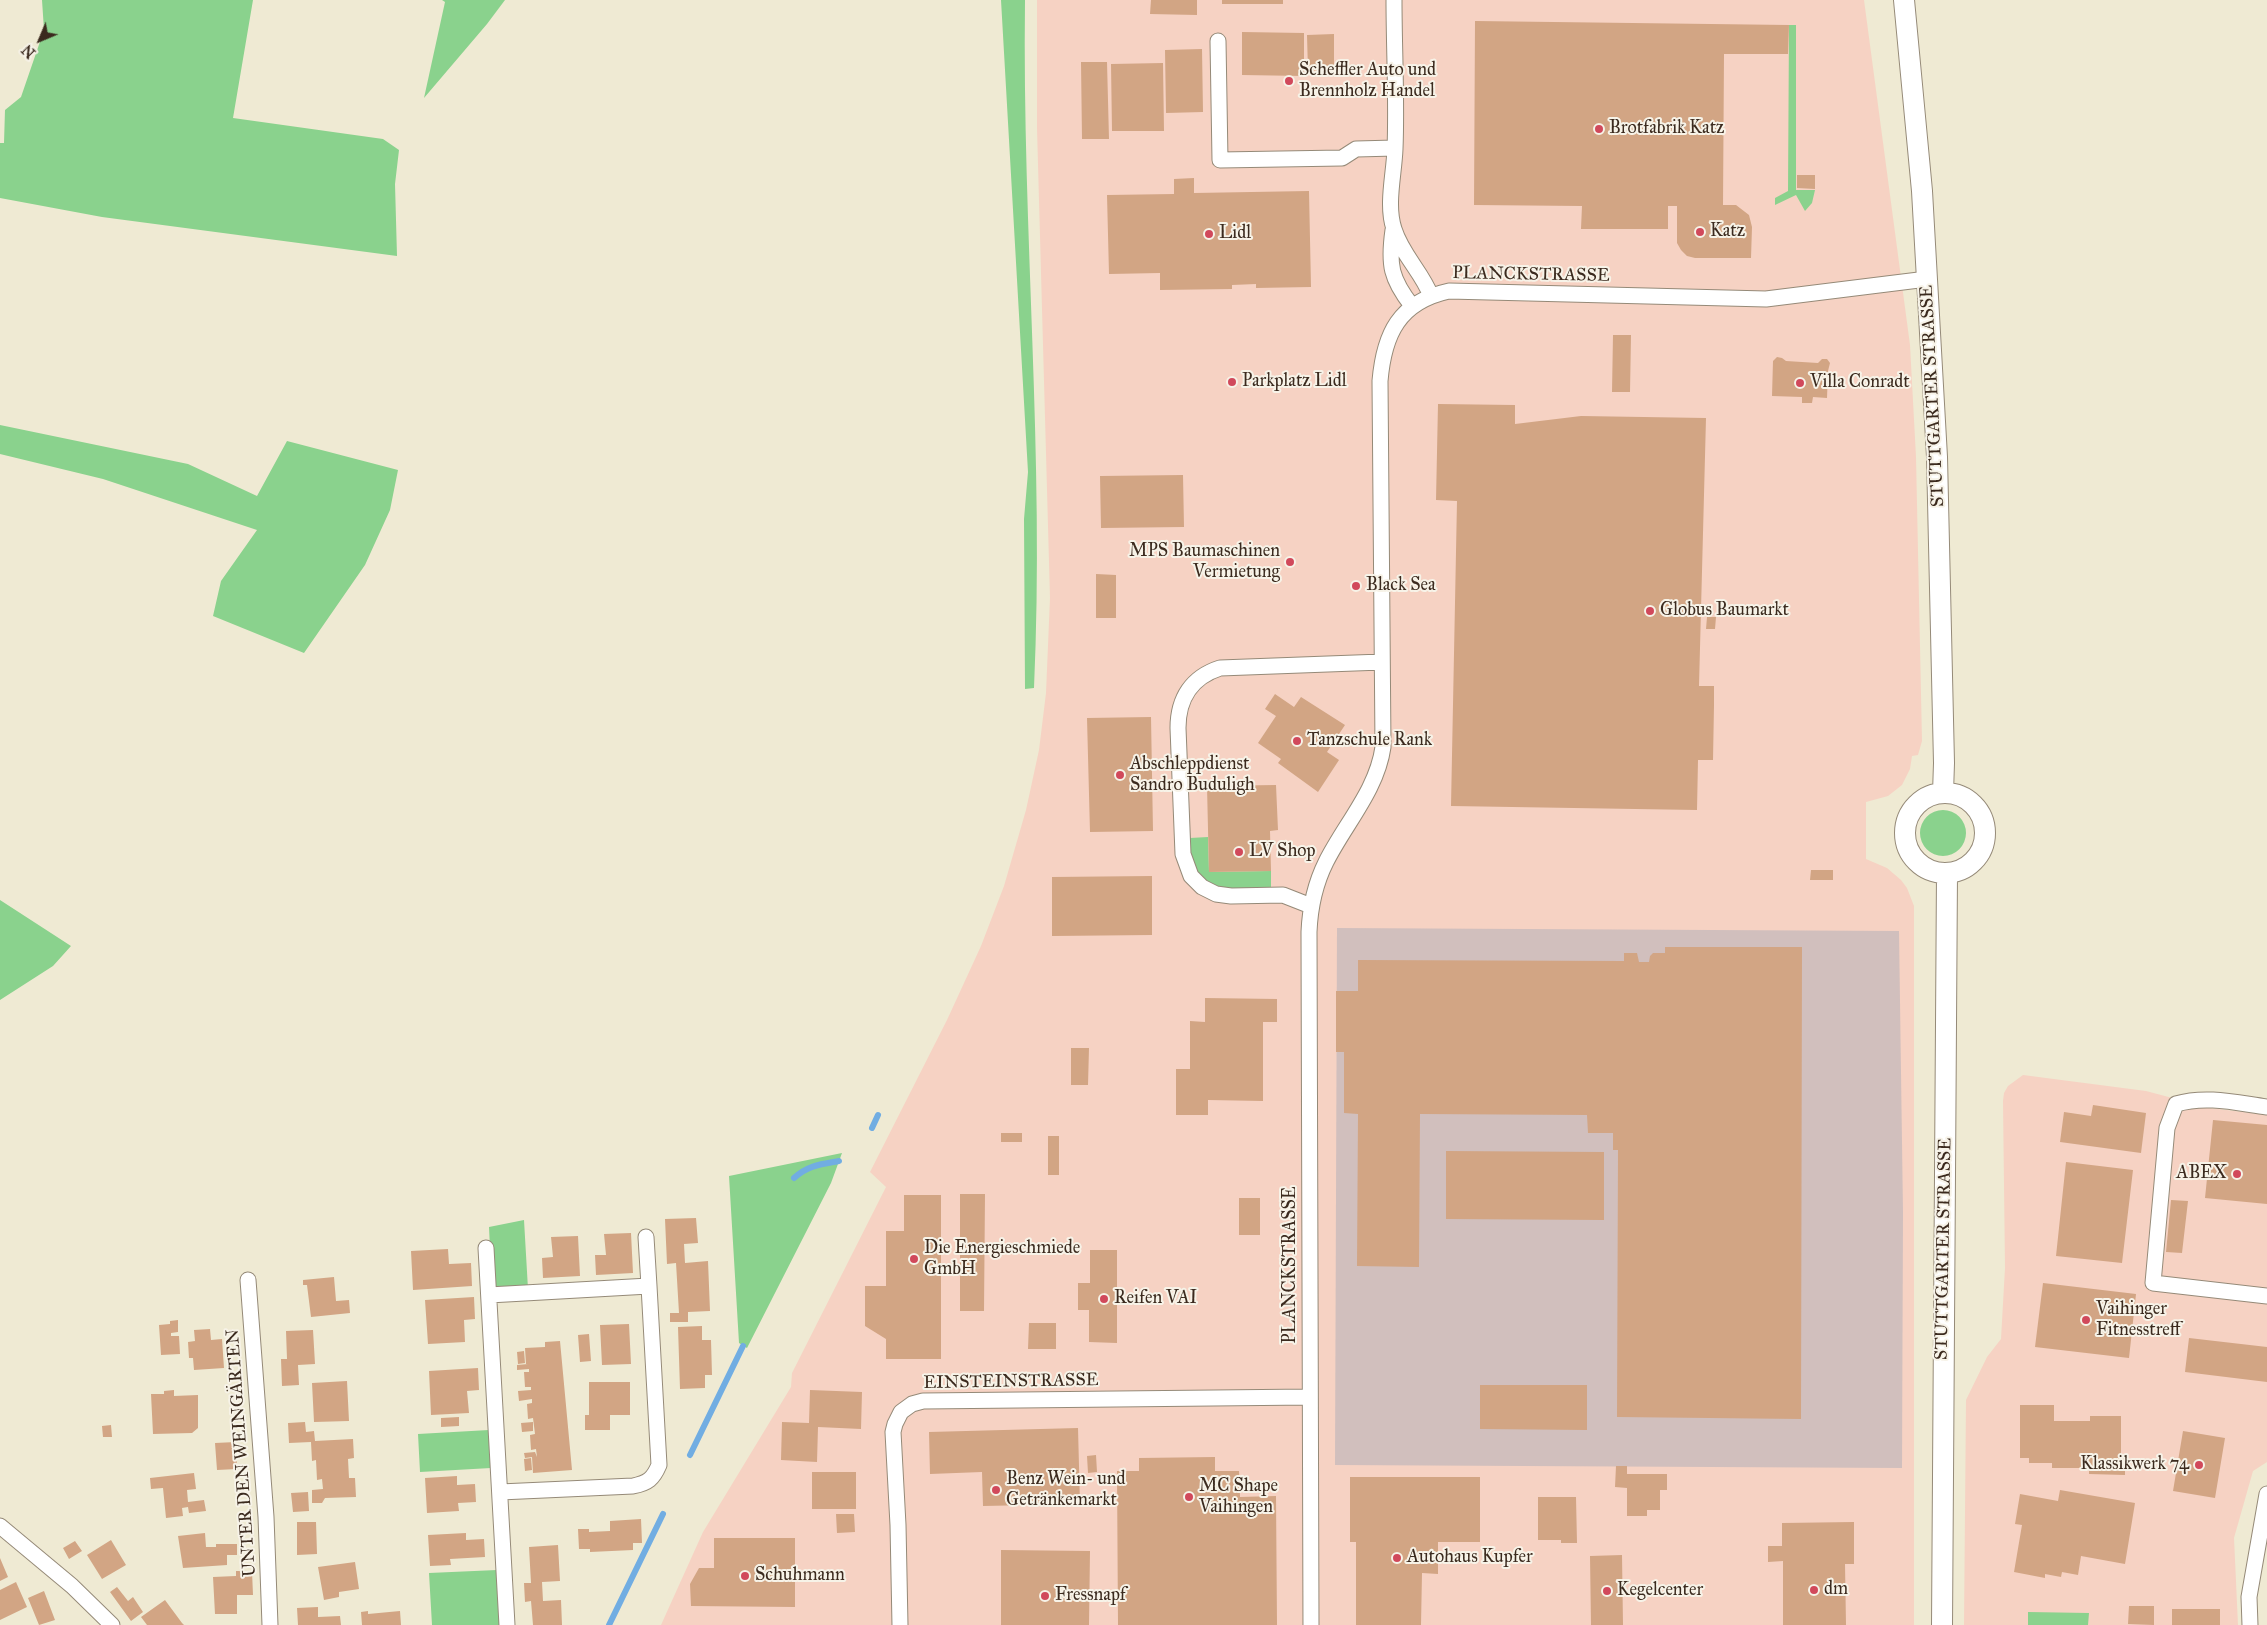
<!DOCTYPE html>
<meta charset="utf-8">
<style>
body{margin:0}
#map{position:relative;width:2267px;height:1625px;overflow:hidden;background:#efead3;font-family:"IM FELL Great Primer",serif}
canvas{display:block}
.north{position:absolute;left:15px;top:15px;width:50px;height:50px;-webkit-text-stroke:4px #f7f3e8;paint-order:stroke;rotate:225deg;font-size:14px;font-weight:700;line-height:20px;text-align:center;color:#3b2a1e}
.north::after{content:'';display:block;margin:auto;width:18px;height:22px;background:#3b2a1e;clip-path:polygon(50% 0,100% 100%,50% 72%,0 100%)}
</style>
<div id="map">
<canvas width="2267" height="1625"></canvas>
<div class="north">N</div>
</div>
<script>
const c = document.querySelector('canvas').getContext('2d');
c.lineJoin = 'round';
function paint(path, color) { c.fillStyle = color; c.fill(path, 'evenodd'); }
function strokePath(path, color, width, dash) { c.strokeStyle = color; c.lineWidth = width; c.lineCap = dash ? 'butt' : 'round'; c.setLineDash(dash || []); c.stroke(path); }
function write(font, color, halo, rows, align = 'center') {
  c.font = font + ' "IM FELL Great Primer",serif'; c.lineWidth = 4; c.setLineDash([]); c.textBaseline = 'middle'; c.strokeStyle = halo; c.fillStyle = color; for (const [text, x, y, turn = 0] of rows) {
    c.save(); c.translate(x, y); c.rotate((+turn || 0) * Math.PI / 180); c.textAlign = isNaN(turn) ? turn : align; if (halo) c.strokeText(text, 0, 0); c.fillText(text, 0, 0); c.restore();
  }
}
const built = new Path2D(`
 M1037,0H1864L1910,345L1916,457L1922,741L1918,755L1912,756L1910,769L1902,785L1888,796L1866,802V859L1887,868L1901,880L1907,888L1914,906V1625H661L703,1532L791,1387L792,1373L886,1187L870,1172L947,1020L981,946L1004,886L1026,810L1039,750L1046,693L1050,598L1037,128Z
 M2023,1075L2146,1091L2210,1108L2267,1115V1462L2253,1471L2234,1538L2238,1625H1964L1966,1400L1987,1357L2001,1339L2005,1268L2003,1101L2004,1093L2008,1086Z`);
const industrial = new Path2D(`
 M1337,928L1899,931L1903,1213L1902,1468L1335,1465Z`);
const green = new Path2D(`
 M42,0H253L233,118L383,139L399,150L395,184L397,256L102,217L0,198V143H4L5,110L21,97L44,30Z
 M442,0H505L487,24L424,98L445,2Z
 M1001,0H1025C1022,230 1045,459 1034,688L1025,689L1024,519L1028,472Z
 M1789,25H1796V190H1815L1812,203L1805,211L1796,195L1775,205V198L1788,191Z
 M0,425L188,464L257,496L287,441L398,470L390,510L365,565L304,653L213,616L221,581L257,530L103,479L0,454Z
 M1920 833a23 23 0 1 1 46 0a23 23 0 1 1-46 0Z
 M1208,837L1209,872L1271,871V888C1227,889 1191,896 1190,838Z
 M0,900L71,946L53,966L0,1000Z
 M842,1153L831,1183L747,1348L739,1343L729,1176Z
 M524,1220L528,1289L492,1291L489,1227Z
 M489,1430L491,1468L420,1472L418,1434Z
 M497,1570L500,1625H432L429,1573Z
 M2028,1612L2089,1613L2088,1625H2028Z`);
const stream = new Path2D(`
 M872,1128L878,1115
 M794,1178C808,1165 822,1164 839,1161
 M690,1455L743,1346
 M609,1625L663,1514`);
const building = new Path2D(`
 M1151,0H1197V15L1150,14Z
 M1222,0H1283V4H1222Z
 M1475,21L1789,25L1788,54H1724L1723,205H1736L1749,215L1752,227L1751,258H1695L1687,256L1681,250L1677,243V206H1668V229H1581L1582,206L1474,205Z
 M1242,32L1304,33V76L1242,75Z
 M1334,34V70L1308,71L1307,35Z
 M1202,49L1203,112L1166,113L1165,50Z
 M1081,62H1107L1109,139H1082Z
 M1163,63L1164,131H1112L1111,64Z
 M1797,175H1815V189L1797,188Z
 M1194,178V193L1309,191L1311,287L1256,288V284L1232,285V289L1160,290V273L1109,274L1107,195L1174,194V179Z
 M1613,335H1631L1630,392H1612Z
 M1777,357L1782,358L1786,361L1818,363L1822,359H1827L1830,363L1828,371L1827,398L1813,397L1812,403H1802V397L1772,396L1773,361Z
 M1438,404L1515,405V424L1581,416L1706,418L1699,686H1714V705L1713,760H1698L1697,810L1451,806L1457,501L1436,500Z
 M1183,475L1184,527L1101,528L1100,476Z
 M1096,574L1116,575V618H1096Z
 M1707,617H1716L1715,629H1706Z
 M1275,694L1294,707L1301,697L1345,725L1327,752L1339,760L1318,792L1278,763L1281,759L1258,743L1276,716L1265,709Z
 M1151,717L1153,831L1090,832L1087,718Z
 M1276,785L1278,830L1270,831L1271,871L1209,872L1207,786Z
 M1811,870H1833V880H1810Z
 M1152,876V935L1052,936V877Z
 M1665,947H1802L1801,1419L1617,1417L1618,1150H1613V1133H1588L1587,1115L1420,1114L1419,1267L1357,1266L1358,1114L1344,1113V1052H1336V991H1358V960L1624,961V953H1637L1639,962H1649L1650,956L1653,953H1665Z
 M1205,998L1277,999V1022H1263V1101L1208,1100V1115H1176V1069H1190V1021L1205,1022Z
 M1071,1048H1089L1088,1085H1071Z
 M2093,1105L2146,1113L2141,1153L2060,1142L2064,1112L2091,1116Z
 M2213,1120L2267,1125V1204L2205,1198Z
 M1001,1133H1022V1142H1001Z
 M1048,1136H1059V1175H1048Z
 M1446,1151L1604,1152V1220L1446,1219Z
 M2066,1162L2133,1170L2122,1263L2056,1256Z
 M960,1194H985L984,1311H960Z
 M904,1195H941V1359H886V1339L865,1326V1286H886V1231H904Z
 M1239,1198H1260V1235H1239Z
 M2171,1200L2188,1201L2182,1253L2166,1252Z
 M696,1218L698,1243L684,1244L685,1263L708,1261L710,1311L688,1312V1322H670V1313H679L676,1263L667,1264L665,1219Z
 M631,1233L633,1273L596,1275L595,1255H606L604,1234Z
 M578,1236L580,1276L543,1278L542,1258L553,1257L551,1237Z
 M448,1249L449,1264L471,1263L472,1286L413,1290L411,1251Z
 M1090,1250H1117V1343L1089,1342V1310H1078V1283H1090Z
 M334,1277L336,1301L349,1300L350,1313L311,1317L307,1285H303V1280Z
 M2043,1283L2136,1294L2129,1358L2035,1347Z
 M474,1297L475,1319L464,1320L465,1342L428,1344L425,1300Z
 M178,1320V1332L171,1333V1336H179L180,1354L161,1355L159,1325L170,1324V1321Z
 M1029,1323H1056V1349H1028Z
 M629,1324L631,1364L602,1365L600,1325Z
 M702,1326V1340H711L712,1375H705V1388L680,1389L678,1327Z
 M210,1329L211,1340L222,1339L224,1368L194,1370L193,1358H189L188,1342L195,1341L194,1330Z
 M313,1330L315,1364L298,1365L299,1385L282,1386L281,1359H287L286,1331Z
 M589,1334L591,1361L580,1362L578,1335Z
 M2189,1338L2267,1347V1382L2185,1372Z
 M560,1341L572,1470L533,1473L532,1457L525,1458L524,1453L535,1452L537,1457L536,1449L531,1450L530,1435L535,1434L533,1418L528,1419L527,1404L532,1403V1399L519,1401L518,1391L531,1390V1387H525L524,1372H529V1369L517,1370V1365L528,1364H526L525,1348L545,1347V1342Z
 M524,1351L525,1363L518,1364L517,1352Z
 M478,1368L479,1390L467,1391L469,1413L431,1415L429,1371Z
 M347,1381L349,1421L314,1422L312,1383Z
 M589,1382H630V1415H610V1430H585V1415H589Z
 M1480,1385H1587V1430L1480,1429Z
 M174,1390V1396L198,1395V1428L192,1433L153,1434L151,1394H164V1391Z
 M810,1390L862,1392L861,1429L818,1427L817,1462L781,1460L782,1422L809,1423Z
 M2020,1405H2054V1421H2090V1416H2121V1459L2125,1458V1475L2089,1474V1468H2052V1463H2029V1458H2020Z
 M459,1417V1426L441,1427V1418Z
 M305,1422L306,1432L314,1431L315,1441L353,1439L354,1458L348,1459L349,1478H355L356,1497L325,1498L322,1503H312V1490L323,1489L322,1479L317,1480L316,1460L312,1461L311,1442L289,1443L288,1423Z
 M533,1422V1431L522,1432L521,1423Z
 M111,1425L112,1437H103L102,1426Z
 M1078,1428L1080,1504L983,1506L982,1472L930,1474L929,1432Z
 M2183,1431L2225,1438L2215,1498L2173,1491Z
 M236,1442L237,1469L217,1470L215,1443Z
 M1096,1455L1097,1472L1088,1473L1087,1456Z
 M1215,1457V1471H1239L1240,1497L1276,1496L1277,1625H1118L1117,1471H1139V1458Z
 M531,1458L532,1470L525,1471L524,1459Z
 M1616,1466H1627V1474H1667V1490H1660V1510H1647V1516H1627V1488L1615,1487Z
 M812,1472H856V1509H812Z
 M194,1473L196,1489L187,1490L188,1502L204,1500L206,1511L189,1513L188,1507L182,1508L183,1516L166,1518L163,1488L151,1489L150,1478Z
 M457,1476V1485L475,1484L476,1502L458,1503L459,1511L427,1513L425,1478Z
 M1350,1477H1480V1542H1438V1574L1422,1573L1421,1625H1356V1542H1350Z
 M2060,1490L2135,1503L2125,1564L2081,1556L2078,1575L2062,1572L2061,1577L2045,1574V1578L2014,1572L2022,1525L2015,1524L2020,1494L2058,1501Z
 M308,1492L309,1511L293,1512L291,1493Z
 M1538,1497H1576L1577,1543H1561V1540H1538Z
 M836,1514H854L855,1532L837,1533Z
 M641,1519L642,1543H633V1550L590,1552V1549H579L578,1529H589V1532L610,1531V1521Z
 M297,1522H316L317,1554L297,1555Z
 M1854,1522V1564H1845L1846,1625H1783V1561L1768,1562V1546H1782V1523Z
 M205,1533L206,1547H216V1544H237V1555H227V1565L183,1568L178,1536Z
 M466,1533V1540L484,1539L485,1557L450,1559L451,1565L430,1566L428,1535Z
 M714,1538H795V1607L691,1606L690,1584L699,1568H714Z
 M111,1540L126,1565L102,1579L87,1555Z
 M75,1541L82,1551L69,1559L63,1548Z
 M558,1545L560,1581L542,1582L543,1601L561,1600L562,1625H533L531,1601L525,1602L524,1583H531L529,1547Z
 M1001,1550L1090,1551L1089,1625H1001Z
 M1622,1555L1623,1625H1591L1590,1556Z
 M0,1558L8,1577L0,1581Z
 M355,1562L359,1589L339,1592V1597L324,1600L318,1567Z
 M236,1571H252L253,1595H237V1614H215L213,1577L236,1576Z
 M16,1582L27,1607L0,1620V1590Z
 M117,1587L128,1601L133,1597L143,1612L131,1621L110,1592Z
 M44,1591L55,1620L39,1625L28,1598Z
 M165,1600L182,1623L184,1625H147L141,1617Z
 M2129,1606H2154V1625L2128,1624Z
 M318,1607V1617L340,1616L341,1625H298L297,1608Z
 M2172,1609H2220V1625H2172Z
 M368,1611V1614L400,1611L401,1625H362L361,1612Z`);
const minor = new Path2D(`
 M1394,0C1394,50 1397,100 1395,149C1394,175 1386,205 1394,229C1402,255 1422,272 1431,296
 M1218,41L1220,160L1342,158L1356,149L1395,148
 M1393,230C1388,265 1391,279 1412,306
 M1311,906L1283,895L1231,896L1216,894L1202,887L1191,876L1183,854L1178,728C1178,698 1192,677 1220,668L1382,662
 M2267,1107C2237,1103 2206,1095 2176,1104L2167,1128L2153,1283L2267,1296
 M646,1237L649,1286
 M486,1248L507,1625
 M248,1280L266,1517L270,1625
 M489,1295L649,1286L659,1465C653,1479 648,1483 633,1486L500,1492
 M0,1526L72,1586L112,1625
 M900,1625L898,1525L893,1432L895,1424L901,1412L912,1404L923,1401L1310,1397
 M1311,1625L1309,932C1310,908 1315,884 1326,862C1345,824 1377,790 1383,747L1380,381C1384,334 1399,302 1449,291L1766,299L1927,279
 M2250,1625L2249,1597L2267,1494`);
const tertiary = new Path2D(`
 M1904,0L1922,191L1937,457L1944,763L1943,793
 M1905 833a40 40 0 1 1 80 0a40 40 0 1 1-80 0Z
 M1942,1625L1947,873`);
const markers = [
 [1289,81,5,"#d1495b"],
 [1599,129,5,"#d1495b"],
 [1700,232,5,"#d1495b"],
 [1209,234,5,"#d1495b"],
 [1232,382,5,"#d1495b"],
 [1800,383,5,"#d1495b"],
 [1290,562,5,"#d1495b"],
 [1356,586,5,"#d1495b"],
 [1650,611,5,"#d1495b"],
 [1297,741,5,"#d1495b"],
 [1120,775,5,"#d1495b"],
 [1239,852,5,"#d1495b"],
 [2237,1174,5,"#d1495b"],
 [914,1259,5,"#d1495b"],
 [1104,1299,5,"#d1495b"],
 [2086,1320,5,"#d1495b"],
 [2199,1465,5,"#d1495b"],
 [996,1490,5,"#d1495b"],
 [1189,1497,5,"#d1495b"],
 [1397,1558,5,"#d1495b"],
 [745,1576,5,"#d1495b"],
 [1814,1590,5,"#d1495b"],
 [1607,1591,5,"#d1495b"],
 [1045,1596,5,"#d1495b"]
];
const poiNames = [
 ["Scheffler Auto und",1299,71],
 ["Brennholz Handel",1299,92],
 ["Brotfabrik Katz",1609,129],
 ["Katz",1710,232],
 ["Lidl",1219,234],
 ["Parkplatz Lidl",1242,382],
 ["Villa Conradt",1810,383],
 ["MPS Baumaschinen",1280,552,"right"],
 ["Vermietung",1280,573,"right"],
 ["Black Sea",1366,586],
 ["Globus Baumarkt",1660,611],
 ["Tanzschule Rank",1307,741],
 ["Abschleppdienst",1130,765],
 ["Sandro Buduligh",1130,786],
 ["LV Shop",1249,852],
 ["ABEX",2227,1174,"right"],
 ["Die Energieschmiede",924,1249],
 ["GmbH",924,1270],
 ["Reifen VAI",1114,1299],
 ["Vaihinger",2096,1310],
 ["Fitnesstreff",2096,1331],
 ["Klassikwerk 74",2189,1465,"right"],
 ["Benz Wein- und",1006,1480],
 ["Getränkemarkt",1006,1501],
 ["MC Shape",1199,1487],
 ["Vaihingen",1199,1508],
 ["Autohaus Kupfer",1407,1558],
 ["Schuhmann",755,1576],
 ["dm",1824,1590],
 ["Kegelcenter",1617,1591],
 ["Fressnapf",1055,1596]
];
const streetNames = [
 ["PLANCKSTRASSE",1531,275,1],
 ["STUTTGARTER STRASSE",1933,396,-93],
 ["STUTTGARTER STRASSE",1944,1249,-89],
 ["PLANCKSTRASSE",1291,1265,-90],
 ["EINSTEINSTRASSE",1011,1382,-1],
 ["UNTER DEN WEINGÄRTEN",242,1453,-94]
];
paint(built, '#f6d2c3');
paint(industrial, '#d1bfbd');
paint(green, '#8ad28d');
strokePath(stream, '#71ade2', 6);
paint(building, '#d2a584');
strokePath(minor, '#958a78', 17);
strokePath(tertiary, '#958a78', 22);
strokePath(minor, '#fff', 15);
strokePath(tertiary, '#fff', 20);
for (const [x, y, r, color] of markers) { const dot = new Path2D(); dot.arc(x, y, r, 0, 2 * Math.PI); c.fillStyle = color; c.fill(dot); strokePath(dot, '#f7f3e8', 2); }
write('18px', '#3b2a1e', '#f7f3e8', poiNames, 'left');
write('18px', '#3b2a1e', '#f7f3e8', streetNames);
</script>
